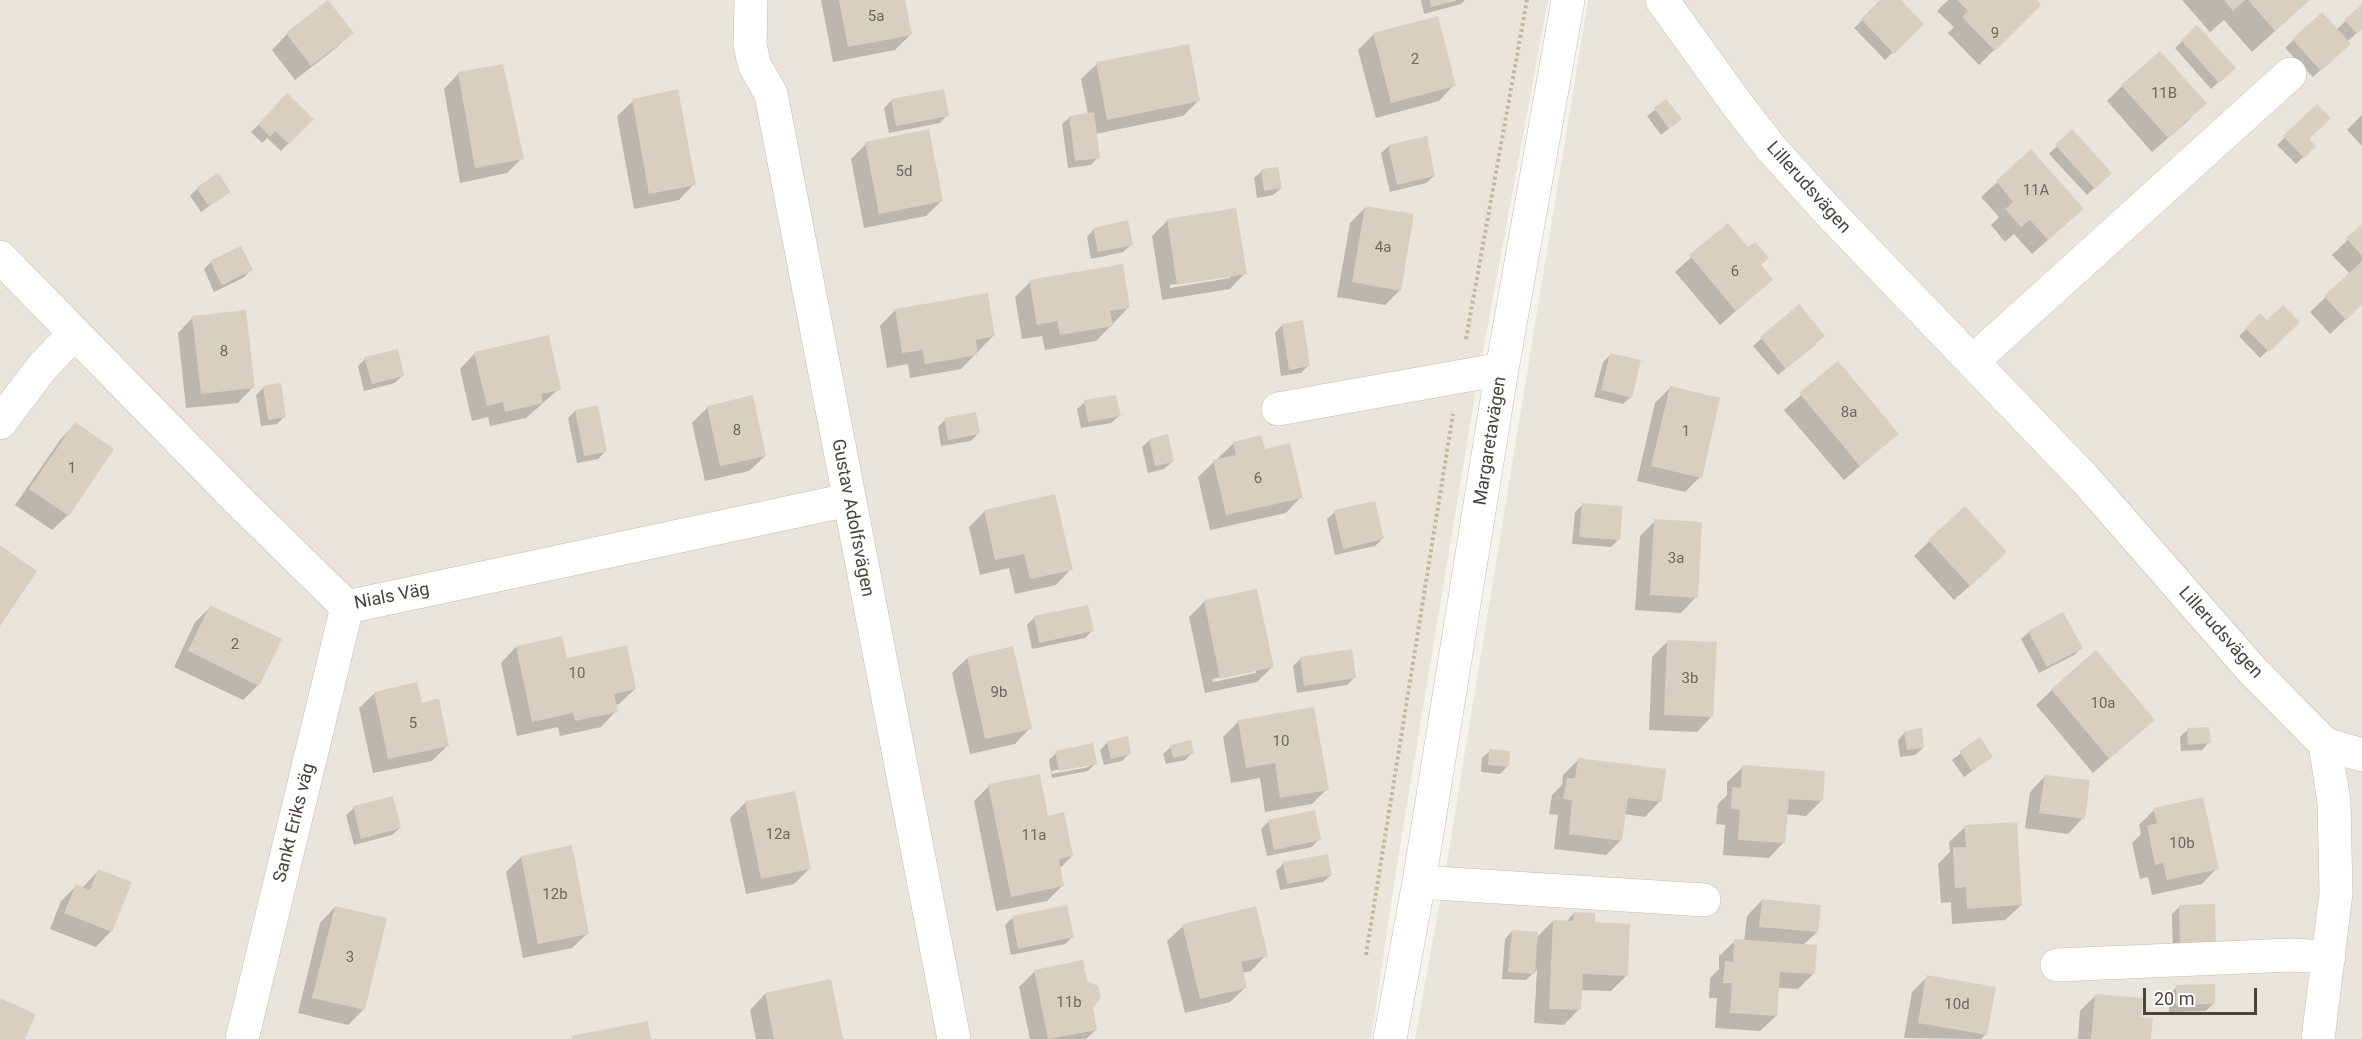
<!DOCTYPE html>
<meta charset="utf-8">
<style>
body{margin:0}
#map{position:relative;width:2362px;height:1039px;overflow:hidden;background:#f6f3ec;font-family:Roboto,sans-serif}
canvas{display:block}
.scale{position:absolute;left:2143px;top:988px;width:114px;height:27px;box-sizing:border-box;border:3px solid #4b4439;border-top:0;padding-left:8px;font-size:18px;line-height:21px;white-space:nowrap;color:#4b4439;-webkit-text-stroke:4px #fff;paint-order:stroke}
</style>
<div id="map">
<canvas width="2362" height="1039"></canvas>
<div class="scale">20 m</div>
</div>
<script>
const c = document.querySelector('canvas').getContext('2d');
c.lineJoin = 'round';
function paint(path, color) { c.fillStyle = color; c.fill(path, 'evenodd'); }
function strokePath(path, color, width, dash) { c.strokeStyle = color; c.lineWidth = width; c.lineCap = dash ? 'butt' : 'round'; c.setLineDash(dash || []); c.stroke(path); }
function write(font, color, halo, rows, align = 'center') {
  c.font = font + ' Roboto,sans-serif'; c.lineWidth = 4.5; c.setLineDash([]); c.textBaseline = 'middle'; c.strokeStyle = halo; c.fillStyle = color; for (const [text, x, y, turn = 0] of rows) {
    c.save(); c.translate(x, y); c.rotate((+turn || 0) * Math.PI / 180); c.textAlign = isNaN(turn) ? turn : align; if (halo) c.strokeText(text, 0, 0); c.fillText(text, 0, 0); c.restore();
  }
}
const residential = new Path2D(`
 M0,0H1548L1475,395L1395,877L1371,1039H0Z
 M1588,0H2362V1039H1415L1447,862Z`);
const shadow = new Path2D(`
 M821,0H904L911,34L895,50L833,62Z
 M1421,0H1465L1461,4L1424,14Z
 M1883,0H1898L1922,24L1885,60L1854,28Z
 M1948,0H2035L2039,5L1979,65L1948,33L1954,27L1937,11Z
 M2182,0H2309L2252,52L2224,20L2210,32Z
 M328,3L352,33L336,48L295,80L272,50L287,34Z
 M2362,6V28L2347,42L2341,51L2313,77L2285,48L2321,14L2336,30Z
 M1437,18L1454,85L1439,101L1376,118L1358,50L1373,35Z
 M2197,27L2226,75L2211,89L2175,48Z
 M1097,64L1198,101L1183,116L1095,134L1098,157L1091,165L1068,168L1062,124L1070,117L1088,114L1081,79Z
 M459,73L522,158L507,173L460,183L444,89Z
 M2122,86L2190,119L2152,152L2107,101Z
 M288,96L312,119L281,151L267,138L262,143L251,132Z
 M892,100L947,115L940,123L889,133L884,108Z
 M633,101L694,184L679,200L634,209L617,116Z
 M1666,101L1680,119L1661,135L1647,116Z
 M2317,106L2308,139L2314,146L2296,164L2277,145Z
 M2362,115V146L2347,130Z
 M2072,131L2110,173L2087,195L2049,154Z
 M866,144L941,201L926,216L864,228L851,159Z
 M1389,146L1434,176L1426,183L1390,192L1381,153Z
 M2031,152L2066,224L2032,254L2014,234L2005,242L1991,225L1999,217L1981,197Z
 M1262,171L1281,188L1273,195L1257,198L1254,178Z
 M197,189L229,192L201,212L190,196Z
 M1365,208L1400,290L1385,305L1337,297L1350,223Z
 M1168,220L1245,273L1230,289L1162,300L1152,236ZM1230,275V278L1170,288V285Z
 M1727,225L1771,280L1720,325L1675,272Z
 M2362,226V304L2330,334L2310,312L2350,274L2332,255Z
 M1094,229L1131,245L1123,252L1091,259L1087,237Z
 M211,262L251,270L243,278L214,292L204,269Z
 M1030,282L1129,307L1096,341L1045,350L1042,336L1022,339L1015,297Z
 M1799,306L1816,344L1778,375L1753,346Z
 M895,310L993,336L961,369L910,378L908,364L887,368L880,326Z
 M2260,316L2267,322H2298L2260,358L2239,336Z
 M193,317L253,387L238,403L186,408L178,333Z
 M1282,325L1308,366L1301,373L1281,376L1275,333Z
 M475,353L559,389L526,418L490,426L488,417L472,421L460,369Z
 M1611,354L1631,397L1623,404L1594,397L1603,362Z
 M365,359L403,375L395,383L364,391L358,366Z
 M1838,363L1897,434L1844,480L1784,410Z
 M264,387L285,416L277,424L261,426L256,395Z
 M1670,388L1700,477L1685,492L1637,481L1655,403Z
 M1085,402L1119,416L1111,423L1081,428L1077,409Z
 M708,407L765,456L749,471L705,481L692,423Z
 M575,411L606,451L598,459L577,463L568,418Z
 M945,420L979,433L971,441L941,446L938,427Z
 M75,424L68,515L52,530L15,505L60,440Z
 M1150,440L1172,462L1164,469L1148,473L1142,447Z
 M1234,443L1264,450L1301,497L1286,513L1210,530L1198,477L1214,462L1219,461L1218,458Z
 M1582,505L1619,539L1611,547L1572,544L1575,512Z
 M1964,508L1990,568L1954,600L1914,556Z
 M985,511L1071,569L1056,585L1015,594L1009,568L980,575L969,527Z
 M1335,512L1382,539L1375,546L1335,555L1327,519Z
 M1655,521L1696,597L1681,613L1635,610L1640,536Z
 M1204,602L1272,667L1257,682L1205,693L1189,617ZM1256,670V673L1213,682L1212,679Z
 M211,607L258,685L243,700L174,667L195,622Z
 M1035,617L1092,631L1085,638L1032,649L1027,625Z
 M2029,632L2081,648L2074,655L2039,673L2021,639Z
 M1667,642L1712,716L1697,732L1649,730L1652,657Z
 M516,647L566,660L635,689L619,704L615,705L616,711L601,727L560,736L558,727L517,736L501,663Z
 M967,658L1030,728L1015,744L970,754L952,673Z
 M1301,659L1355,677L1347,685L1297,693L1293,666Z
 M2052,690L2153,720L2093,773L2036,705Z
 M375,693L421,704L448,745L432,761L373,773L359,708Z
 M1238,722L1327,789L1312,804L1265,812L1260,778L1231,783L1223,737Z
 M2187,730L2209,742L2202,750L2181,751L2180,737Z
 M1905,732L1923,748L1915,755L1900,757L1898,740Z
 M1980,739L1992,756L1964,777L1952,760Z
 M1108,742L1130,753L1122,761L1104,765L1100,750Z
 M1171,747L1193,752L1185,760L1166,764L1163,754Z
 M1490,751L1507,767L1500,774L1481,772L1482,758Z
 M1056,753L1096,763L1088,771L1052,778L1049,760ZM1089,764V767L1052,774L1051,771Z
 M1578,760L1660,801L1645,817L1624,814L1621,840L1606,855L1554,849L1558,815L1549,814L1552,795L1562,785L1563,775Z
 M1743,767L1822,800L1806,816L1786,814L1784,842L1769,858L1723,855L1725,825L1716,824L1718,804L1727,795V782Z
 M2045,776L2083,818L2068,834L2025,828L2030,792Z
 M989,786L1072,856L1059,869L1062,886L1047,901L996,911L974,801Z
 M746,802L809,869L794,884L746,894L730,818Z
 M354,808L400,828L392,835L354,845L346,815Z
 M2154,810L2217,868L2202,884L2152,895L2148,877L2140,879L2132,843L2141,834L2139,825Z
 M1269,821L1319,839L1312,847L1267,856L1261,829Z
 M1965,827L2021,905L2005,920L1952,924L1951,902L1941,903L1938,864L1950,852L1949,842Z
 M521,857L588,933L572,948L523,958L506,872Z
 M1284,863L1331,875L1323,882L1280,890L1276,871Z
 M99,870L111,931L96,947L50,929L61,901L76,886L82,888Z
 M1762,900L1817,932L1803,945L1813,974L1798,989L1777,988L1776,1016L1760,1031L1715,1028L1717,998H1709L1710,978L1719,969V956L1735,941L1744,942L1747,916Z
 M2213,905L2173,954L2172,914L2179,907Z
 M335,907L363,1010L348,1025L298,1013L320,923Z
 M1574,913L1594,923L1626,976L1611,991L1581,990L1579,1009L1564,1025L1534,1023L1537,970L1526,980L1502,979L1505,939L1512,931L1536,938L1553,921L1566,922Z
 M1012,918L1072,937L1065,944L1011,955L1005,925Z
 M1183,926L1266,955L1251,971L1242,973L1246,987L1230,1002L1185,1013L1167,941Z
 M1035,971L1091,1008L1096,1030L1086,1039H1030L1019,987Z
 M1927,977L1986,1034L1981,1039L1904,1038L1912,992Z
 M2177,987L2214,1003L2206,1011L2169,1012V994Z
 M765,994L842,1039H756L750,1010Z
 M2096,995L2139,1019L2150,1039H2078L2080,1011Z`);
const building = new Path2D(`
 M328,0L354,33L311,66L286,33Z
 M839,0H905L912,35L848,47Z
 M1430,0H1456V1L1431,7Z
 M1880,0H1901L1924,24L1894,54L1861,19Z
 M1957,0H2037L2041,5L1995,51L1962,17L1968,11Z
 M2224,0H2245L2233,11Z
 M2248,0H2310L2275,31Z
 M2362,4V29L2357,34L2344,20Z
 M2322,12L2351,44L2321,71L2292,39Z
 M1438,16L1456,86L1391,103L1373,33Z
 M2197,25L2236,68L2219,83L2181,40Z
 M1189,44L1200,101L1107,120L1096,62Z
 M2160,51L2207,103L2168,138L2121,85Z
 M503,64L524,159L475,168L458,72Z
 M678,89L696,185L649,194L632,99Z
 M944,89L949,116L896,126L891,99Z
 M287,93L314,119L289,144L275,131L270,137L258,124Z
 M1666,99L1682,119L1669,129L1654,108Z
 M2317,104L2331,118L2309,139L2316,146L2304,158L2283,136Z
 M1094,112L1100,158L1075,161L1069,116Z
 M929,129L943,201L879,214L865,142Z
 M2072,129L2112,173L2095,189L2055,145Z
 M1427,136L1435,176L1397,185L1388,145Z
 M2031,149L2084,209L2048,240L2030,220L2021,227L2005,209L2013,202L1996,181Z
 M1278,167L1282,188L1264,191L1261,169Z
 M218,173L231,192L209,206L196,188Z
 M1365,206L1414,214L1401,291L1352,282Z
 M1236,208L1247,274L1177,285L1167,219Z
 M1128,220L1133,245L1098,252L1093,228Z
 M1728,223L1748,247L1755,242L1769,258L1761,265L1773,280L1736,311L1689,255Z
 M2362,224V256L2346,238Z
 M241,246L253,270L222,285L210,261Z
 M2362,261V305L2346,320L2324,296Z
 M1123,264L1130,308L1110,311L1113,326L1060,335L1057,321L1037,325L1029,280Z
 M988,293L995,336L976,340L978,355L925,364L923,350L902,353L895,309Z
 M1799,304L1825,336L1786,369L1760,337Z
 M2283,305L2300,322L2269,352L2245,328L2260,313L2267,320Z
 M246,310L255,388L201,394L192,316Z
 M1303,320L1310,366L1289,370L1282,324Z
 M549,335L561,390L541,394L543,403L505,412L503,402L487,406L474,352Z
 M398,349L404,376L372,384L364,357Z
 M1610,353L1641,360L1632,398L1601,390Z
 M1838,361L1899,434L1860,466L1799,393Z
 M281,383L286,417L268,420L263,386Z
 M1670,386L1720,398L1702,478L1651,466Z
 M753,395L766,456L720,466L707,406Z
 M1116,395L1121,416L1088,422L1084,400Z
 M598,405L607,452L584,456L575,410Z
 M976,412L980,434L948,440L944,418Z
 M75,422L114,449L69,516L29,489Z
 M1168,434L1174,462L1155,466L1149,439Z
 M1261,435L1265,449L1290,443L1303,498L1226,515L1213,460L1236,455L1233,442Z
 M1055,494L1073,570L1030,579L1024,554L995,560L984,510Z
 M1375,501L1384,539L1343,549L1334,510Z
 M1582,503L1623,506L1620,540L1579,537Z
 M1965,506L2007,552L1970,586L1928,540Z
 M1654,519L1702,522L1698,598L1650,595Z
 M0,545L37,571L0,626Z
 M1257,589L1274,667L1220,679L1204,600Z
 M210,605L282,639L259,686L188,651Z
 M1088,605L1094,631L1039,643L1034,616Z
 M2063,612L2083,648L2047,667L2028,631Z
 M562,636L567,658L627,645L636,689L614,694L618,712L575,721L573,713L532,722L516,646Z
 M1667,640L1717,642L1713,717L1664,715Z
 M1013,646L1032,729L985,739L967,657Z
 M1352,649L1356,678L1304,686L1300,657Z
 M2096,650L2155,720L2109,759L2051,689Z
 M417,682L422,703L439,698L449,746L388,759L374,692Z
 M1314,707L1329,790L1280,798L1275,763L1246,768L1238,720Z
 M2209,727L2211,743L2188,745L2187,728Z
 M1922,728L1924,748L1907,750L1904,731Z
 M1128,736L1131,754L1111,759L1107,741Z
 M1980,737L1993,757L1972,771L1959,751Z
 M1191,740L1194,753L1173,758L1170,745Z
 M1093,743L1097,764L1059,771L1055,751Z
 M1489,749L1510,751L1509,767L1488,765Z
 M1578,758L1666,769L1662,802L1628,798L1622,841L1569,834L1572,800L1563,799L1567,778H1575Z
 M1742,765L1825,771L1823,801L1789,799L1785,843L1738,840L1740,810L1731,809L1732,787L1741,788Z
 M1040,774L1048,816L1064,812L1073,856L1059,859L1064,886L1011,897L988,784Z
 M2045,775L2090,780L2085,819L2039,813Z
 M795,791L811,869L761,879L745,801Z
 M393,796L401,828L361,839L353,806Z
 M2203,797L2219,869L2167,880L2163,863L2155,865L2147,826L2157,823L2153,808Z
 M1315,810L1321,840L1274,850L1268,820Z
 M2017,822L2022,905L1967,909L1966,887L1955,888L1953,847H1966L1964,825Z
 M572,845L589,934L538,944L521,856Z
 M1328,854L1332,875L1287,884L1283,862Z
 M98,869L132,882L112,932L64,913L76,884L90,890Z
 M1762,899L1821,905L1818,932L1759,927Z
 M2215,904L2216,946L2180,948L2179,905Z
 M1067,905L1074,937L1018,949L1012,916Z
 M335,906L387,918L365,1010L312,998Z
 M1256,906L1268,956L1241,962L1247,988L1200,999L1182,924Z
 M1574,912L1595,913V922L1630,924L1628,976L1583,974L1581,1010L1549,1009L1553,920L1573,921Z
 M1512,930L1538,932L1535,974L1508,972Z
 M1734,939L1817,945L1815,974L1780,972L1777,1016L1730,1013L1732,983H1723L1725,961L1733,962Z
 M1083,960L1087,981L1098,986L1101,998L1093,1008L1097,1030L1048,1039L1034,970Z
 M1926,975L1996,987L1987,1035L1918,1023Z
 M831,979L843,1039H774L765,993Z
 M2215,984V1004L2176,1005V985Z
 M2095,994L2143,998L2141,1017L2153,1018L2151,1039H2091Z
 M0,998L36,1014L25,1039H0Z
 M648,1021L651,1039H572L571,1036Z`);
const path = new Path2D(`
 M1466,339L1527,0
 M1366,955L1453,414`);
const minor = new Path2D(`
 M751,0L750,46L755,66L771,94L954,1039
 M1662,0L1739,107L1771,148L1825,208L2085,479L2252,670L2325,744L2334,802L2336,893L2318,1039
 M0,257L239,501L347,607L848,500
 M1973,361L2290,74
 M1278,409L1502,369
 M0,423L43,366L74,334
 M2325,744L2362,755
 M1419,882L1704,900
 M2057,965L2291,955L2329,957
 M242,1039L347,607
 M1390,1039L1419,882L1502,369L1568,0`);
const numberNames = [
 ["5a",876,17],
 ["9",1995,34],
 ["2",1415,60],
 ["11B",2164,94],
 ["5d",904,172],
 ["11A",2036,191],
 ["4a",1383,248],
 ["6",1735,272],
 ["8",224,352],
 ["8a",1849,413],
 ["8",737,431],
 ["1",1686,432],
 ["1",72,469],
 ["6",1258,479],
 ["3a",1676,559],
 ["2",235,645],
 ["10",577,674],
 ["3b",1690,679],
 ["9b",999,693],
 ["10a",2103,704],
 ["5",413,724],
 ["10",1281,742],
 ["12a",778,835],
 ["11a",1034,836],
 ["10b",2182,844],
 ["12b",555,895],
 ["3",350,958],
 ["11b",1069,1003],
 ["10d",1957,1005]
];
const streetNames = [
 ["Lillerudsvägen",1808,188,48],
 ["Margaretavägen",1491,441,-81],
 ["Gustav Adolfsvägen",852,518,79],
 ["Nials Väg",392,597,-11],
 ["Lillerudsvägen",2220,633,48],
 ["Sankt Eriks väg",295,823,-76]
];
paint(residential, '#eae5da');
paint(shadow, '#0003');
paint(building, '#d8cfc1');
strokePath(minor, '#c2bbae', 34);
strokePath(path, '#c4b79f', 4, [3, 3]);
strokePath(minor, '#fff', 33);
write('15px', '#6e675b', null, numberNames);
write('18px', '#4b4439', '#fff', streetNames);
</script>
